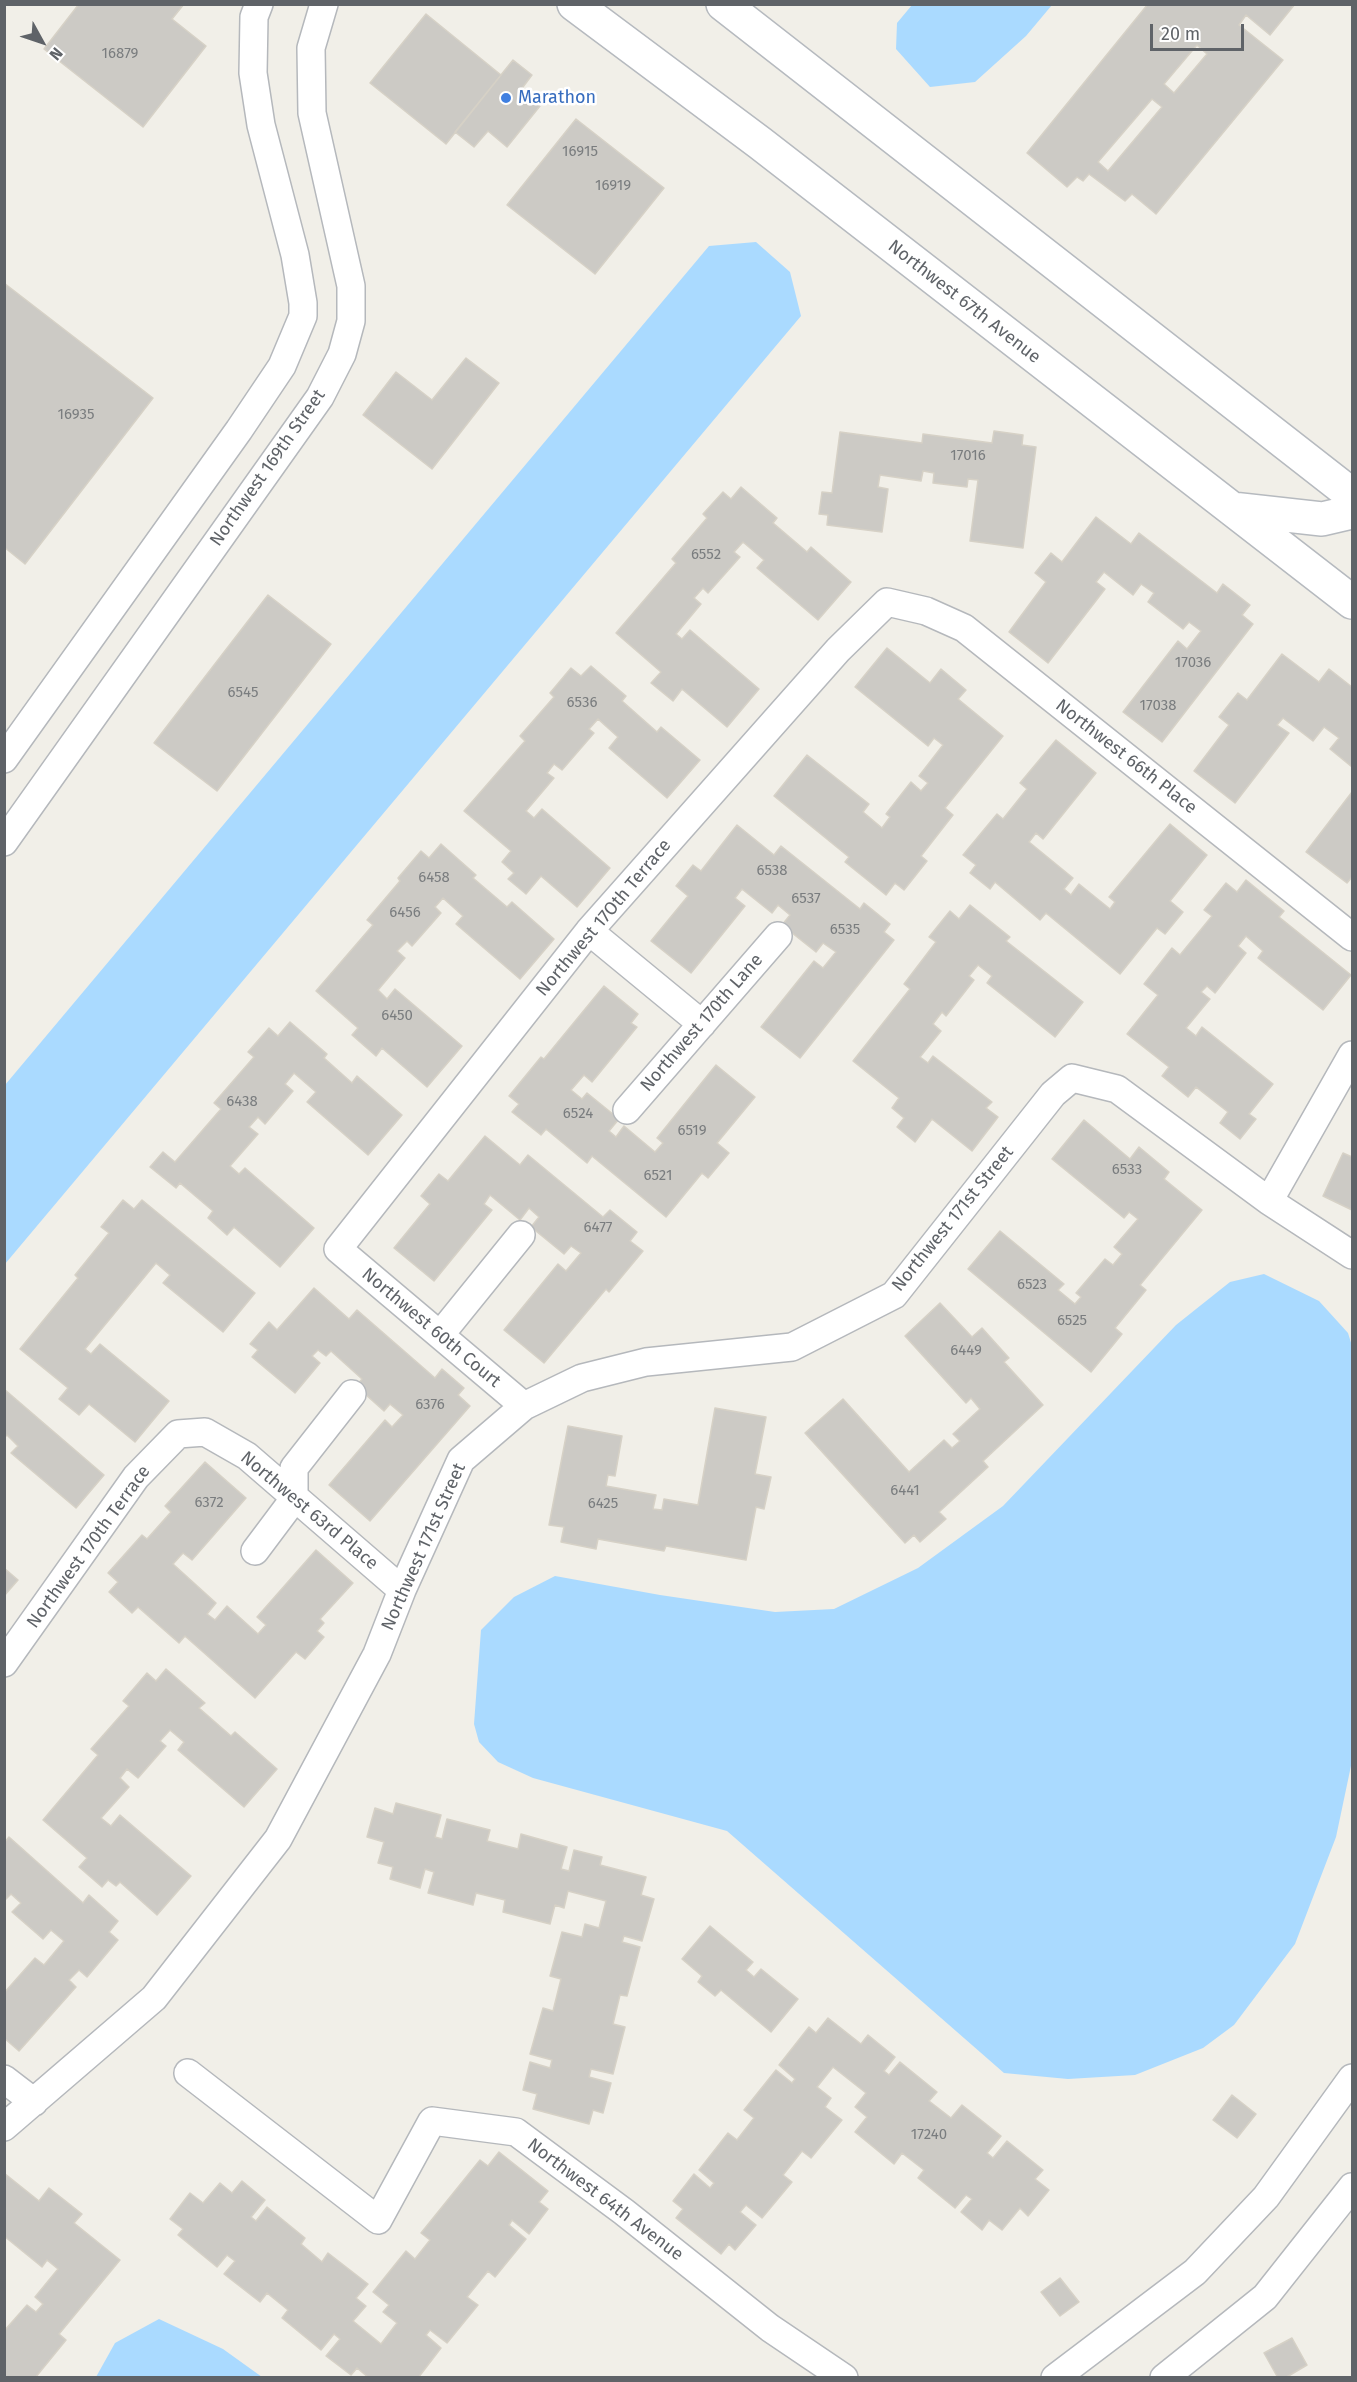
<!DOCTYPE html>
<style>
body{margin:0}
#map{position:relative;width:1357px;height:2382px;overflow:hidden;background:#f1efe8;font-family:"Fira Sans",sans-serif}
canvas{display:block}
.frame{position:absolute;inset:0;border:6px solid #5f6368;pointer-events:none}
.north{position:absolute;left:12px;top:12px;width:60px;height:60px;-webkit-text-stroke:4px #fff;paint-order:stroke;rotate:130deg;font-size:16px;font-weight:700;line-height:24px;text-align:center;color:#5f6368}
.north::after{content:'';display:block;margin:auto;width:21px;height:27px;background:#5f6368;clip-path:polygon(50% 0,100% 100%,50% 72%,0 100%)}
.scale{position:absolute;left:1150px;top:24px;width:94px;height:27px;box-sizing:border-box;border:3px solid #5f6368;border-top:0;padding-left:8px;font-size:18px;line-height:21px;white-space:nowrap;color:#5f6368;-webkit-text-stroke:4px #fff;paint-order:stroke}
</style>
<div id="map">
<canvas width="1357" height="2382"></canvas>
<div class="frame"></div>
<div class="north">N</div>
<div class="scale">20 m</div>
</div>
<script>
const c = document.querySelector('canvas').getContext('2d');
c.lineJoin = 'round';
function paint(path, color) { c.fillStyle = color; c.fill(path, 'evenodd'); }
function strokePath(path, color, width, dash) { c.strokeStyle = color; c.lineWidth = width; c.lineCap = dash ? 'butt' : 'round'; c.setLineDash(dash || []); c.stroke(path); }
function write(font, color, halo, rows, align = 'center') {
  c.font = font + ' "Fira Sans",sans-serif'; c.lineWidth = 5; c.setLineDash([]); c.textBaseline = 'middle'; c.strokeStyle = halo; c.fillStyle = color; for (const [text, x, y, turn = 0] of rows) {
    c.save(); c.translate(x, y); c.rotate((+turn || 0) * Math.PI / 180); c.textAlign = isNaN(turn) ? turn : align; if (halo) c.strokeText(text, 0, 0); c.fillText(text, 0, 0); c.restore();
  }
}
const water = new Path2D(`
 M912,5V4L1052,5L1026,36L975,82L930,87L896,49L897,23Z
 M756,242L790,272L801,316L5,1264V1085L709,246Z
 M1264,1274L1319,1301L1348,1333L1352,1346V1761L1336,1837L1295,1944L1234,2025L1203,2048L1135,2075L1068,2079L1004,2073L727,1831L533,1778L498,1762L479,1742L474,1724L481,1630L514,1597L555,1576L660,1595L775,1612L834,1609L918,1568L1003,1506L1176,1325L1230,1282Z
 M159,2319L223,2349L262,2377H96L115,2343Z`);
const building = new Path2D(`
 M79,4H184L172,19L206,46L143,127L44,49Z
 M1148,4H1295L1270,35L1246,15L1239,25L1283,60L1156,214L1132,194L1125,201L1089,174L1083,181L1077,177L1067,187L1027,153ZM1197,45L1207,54L1174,93L1164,84ZM1152,99L1162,107L1108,171L1098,162Z
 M426,14L501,75L446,144L370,83Z
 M513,60L532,75L520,91L540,106L507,147L488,131L474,147L455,132Z
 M576,119L664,188L595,274L507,205Z
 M4,283L153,398L25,564L4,547Z
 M466,358L499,383L432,469L363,415L396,372L432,400Z
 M994,431L1023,435L1022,445L1036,447L1023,548L970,541L978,480L968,479L967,487L933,483L934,473L923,471L921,481L880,475L878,487L888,489L882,532L827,525L828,515L819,514L822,492L832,493L840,432L922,443L923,434L992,443Z
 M741,487L777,518L773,523L807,552L811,547L851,582L818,620L757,568L764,560L743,542L734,552L740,557L708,593L703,588L694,598L701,604L676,634L682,639L690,630L759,689L727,727L682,689L673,701L651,683L661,672L616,633L676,563L672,559L707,518L703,514L723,492L731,499Z
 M1096,517L1131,544L1139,533L1217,593L1223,584L1250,605L1242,615L1253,624L1162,742L1123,712L1178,641L1187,649L1201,631L1189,622L1183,629L1148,602L1154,593L1141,584L1133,595L1104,572L1096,582L1105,589L1048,663L1009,632L1046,582L1035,573L1051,553L1062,562Z
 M268,595L331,644L217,791L154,743Z
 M887,648L930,683L941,669L966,690L958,699L1003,736L945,808L953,815L921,856L927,861L904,890L895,883L886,895L845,862L849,857L774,796L807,755L869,804L863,812L882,828L890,817L886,814L911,782L921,791L928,783L919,776L943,745L934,738L928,746L855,687Z
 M1282,654L1319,682L1329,669L1352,687V767L1330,749L1339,738L1324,727L1313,741L1283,718L1277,725L1289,733L1235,803L1194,771L1229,725L1219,717L1238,693L1247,700Z
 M591,666L626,696L622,701L657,732L661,727L700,760L667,798L609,748L618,737L598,719L589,729L594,733L562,770L554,764L547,773L554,778L526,811L534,818L542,809L610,868L577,907L541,876L526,894L508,879L514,873L502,862L511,851L464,811L525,741L520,736L554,697L550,693L571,668L581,676Z
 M1056,740L1096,773L1043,839L1036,833L1029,842L1073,878L1064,889L1071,895L1079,884L1110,909L1115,902L1109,897L1170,824L1207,855L1170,901L1183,912L1165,934L1157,928L1120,974L1046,913L1040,920L995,882L990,889L970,873L976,865L963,855L997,814L1003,819L1027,789L1020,783Z
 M1352,792V877L1347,883L1306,852Z
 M737,825L774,855L781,846L860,909L864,903L890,924L884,932L894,940L800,1058L761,1027L814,961L823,968L836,952L823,943L816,952L782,925L790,915L778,905L772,913L742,889L735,898L745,906L691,973L651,941L688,896L676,886L693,865L701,871Z
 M441,844L476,875L473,878L507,907L512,902L554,939L520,979L456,924L463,916L443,898L435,907L441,913L412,946L407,941L397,951L405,958L378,990L387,999L395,989L462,1046L427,1087L382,1048L376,1056L352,1035L358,1028L316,991L373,925L367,920L400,881L398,878L421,851L429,858Z
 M1246,880L1284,911L1279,917L1351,975L1323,1010L1258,958L1263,951L1246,936L1238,946L1246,953L1215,993L1207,986L1201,992L1210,999L1186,1028L1196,1036L1202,1027L1273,1084L1249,1114L1256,1119L1240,1139L1220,1123L1228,1112L1196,1087L1188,1097L1162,1076L1169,1067L1127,1034L1158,995L1144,984L1172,948L1180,955L1212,916L1204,910L1226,883L1237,892Z
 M970,905L1010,937L1006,941L1083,1002L1055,1037L987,983L992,976L978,965L969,976L974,980L946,1016L942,1012L933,1024L941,1031L920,1057L928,1063L933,1056L992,1102L986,1108L998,1117L972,1151L932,1119L915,1142L897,1127L904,1118L892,1108L899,1098L853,1061L910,989L904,984L936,942L929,937L950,911L959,919Z
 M604,986L638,1014L631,1023L637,1027L592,1082L584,1075L571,1090L582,1099L587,1093L619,1119L609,1131L616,1137L624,1126L655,1152L663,1143L657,1138L716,1065L755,1097L717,1143L729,1153L708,1178L702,1173L666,1217L592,1156L587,1163L546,1129L541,1135L512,1112L519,1104L509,1096L541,1057L544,1059Z
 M290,1022L327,1054L324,1058L352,1083L357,1076L402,1115L368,1155L307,1102L316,1092L294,1073L285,1084L293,1091L265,1124L258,1117L249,1127L258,1134L230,1166L239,1174L245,1168L314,1228L280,1267L234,1227L227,1235L208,1218L213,1211L180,1183L176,1188L150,1167L163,1152L175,1162L221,1109L214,1103L254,1057L248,1052L269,1028L278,1036Z
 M1084,1120L1130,1159L1139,1147L1169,1172L1164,1179L1202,1210L1140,1285L1146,1290L1115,1328L1122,1334L1091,1372L968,1269L1000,1231L1064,1284L1058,1290L1075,1304L1081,1297L1076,1293L1105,1259L1113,1265L1122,1254L1114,1247L1138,1219L1129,1212L1124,1218L1052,1159Z
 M485,1136L520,1165L528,1155L603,1217L610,1210L637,1232L630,1241L643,1251L609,1292L606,1289L544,1363L504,1330L558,1264L566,1271L581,1253L571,1246L564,1254L531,1227L539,1217L529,1208L520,1220L490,1195L484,1204L492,1210L434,1281L394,1248L430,1204L421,1196L439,1174L448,1181Z
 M1343,1153L1352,1157V1210L1323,1196Z
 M123,1200L134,1209L142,1200L255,1293L223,1332L163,1283L170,1275L156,1263L85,1349L91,1354L100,1344L169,1401L135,1442L89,1404L79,1415L59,1399L68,1388L20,1349L78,1278L75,1275L109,1233L101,1227Z
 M314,1288L349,1319L357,1310L435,1378L442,1369L464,1388L458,1395L470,1406L370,1521L329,1485L385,1420L392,1427L403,1415L390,1404L384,1411L356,1386L362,1379L331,1351L326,1356L318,1350L312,1356L320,1363L295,1393L252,1357L258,1350L250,1344L269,1322L277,1330Z
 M940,1303L972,1337L982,1328L1009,1358L1004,1362L1043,1405L983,1461L988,1467L939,1512L946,1519L920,1542L914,1535L905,1543L805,1433L843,1399L909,1472L944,1440L952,1448L960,1441L953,1434L980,1409L971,1398L966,1403L905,1336Z
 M4,1389L104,1475L76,1508L11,1453L18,1446L7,1435L4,1438Z
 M715,1408L766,1417L755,1474L771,1477L764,1509L756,1507L746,1560L666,1546L664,1551L598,1539L596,1549L561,1542L564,1527L549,1525L568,1426L622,1436L615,1476L608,1475L606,1486L656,1495L653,1509L662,1510L664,1499L698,1505Z
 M205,1462L246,1498L192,1560L183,1553L173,1564L216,1603L207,1614L215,1620L227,1606L258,1634L266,1625L257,1617L316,1550L353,1583L320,1619L324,1623L317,1631L324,1637L305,1659L296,1652L255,1698L185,1636L179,1643L138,1607L132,1613L109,1592L118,1582L108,1573L142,1535L147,1539L171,1512L165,1506Z
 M4,1568L18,1580L4,1596Z
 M166,1669L205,1703L199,1708L231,1736L235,1732L277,1769L244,1807L178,1750L184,1742L170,1730L160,1741L166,1746L138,1778L127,1769L120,1778L129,1787L101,1818L111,1826L120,1815L191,1876L157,1915L120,1882L116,1886L108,1880L102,1887L79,1867L87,1858L43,1820L98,1755L91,1749L129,1706L123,1701L147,1673L156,1681Z
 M396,1803L441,1815L435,1837L442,1839L447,1819L490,1830L487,1841L518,1849L521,1834L567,1847L561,1869L569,1871L574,1850L602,1857L600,1865L646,1877L641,1895L654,1899L642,1941L624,1936L622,1942L640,1947L627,1996L620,1995L613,2024L625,2027L613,2074L591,2069L589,2077L611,2083L603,2113L593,2110L589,2124L533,2109L537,2094L523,2090L530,2062L550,2068L552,2060L530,2054L543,2008L553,2011L561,1979L550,1976L562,1932L582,1937L585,1924L599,1928L606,1901L568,1891L564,1908L555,1905L550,1924L503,1912L505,1900L476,1893L473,1905L428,1893L434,1872L425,1869L420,1888L390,1879L393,1867L378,1863L384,1842L367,1837L375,1808L393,1814Z
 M9,1837L83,1903L89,1895L118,1921L109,1932L118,1940L87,1977L79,1970L69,1980L76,1987L19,2051L4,2038V1993L35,1958L44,1965L64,1941L51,1930L43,1939L12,1912L21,1903L11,1894L4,1901V1843Z
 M710,1926L753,1962L746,1970L754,1977L761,1969L798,1999L771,2032L721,1990L715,1996L698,1982L702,1976L682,1959Z
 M828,2018L861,2044L868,2035L895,2057L884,2071L889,2075L900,2062L937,2092L929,2101L951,2118L962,2105L1001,2136L987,2153L993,2158L1007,2141L1043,2170L1035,2179L1049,2190L1028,2216L1020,2208L1002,2230L989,2220L982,2230L961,2212L972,2199L966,2195L955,2208L918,2178L924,2170L902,2153L894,2164L855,2132L867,2117L855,2107L866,2093L833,2067L817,2087L831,2098L825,2107L842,2120L811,2158L802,2151L783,2175L792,2182L762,2218L746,2205L740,2212L756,2225L735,2250L729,2244L721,2254L676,2218L683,2209L673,2201L694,2174L710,2188L714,2183L699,2170L728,2133L737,2140L754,2118L744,2110L776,2070L792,2083L795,2079L779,2065L809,2027L816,2033Z
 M1232,2095L1256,2114L1237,2138L1213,2120Z
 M499,2152L548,2191L539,2202L548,2209L529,2234L512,2220L509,2225L526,2239L495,2277L488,2271L467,2297L478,2305L447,2343L430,2330L426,2335L441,2348L418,2378H369L357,2368L351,2375L326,2356L340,2339L334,2334L321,2350L282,2318L288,2310L267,2293L260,2302L224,2274L235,2261L227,2255L217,2267L178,2235L183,2229L170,2219L190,2193L203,2203L220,2183L232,2193L242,2181L265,2200L251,2217L256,2221L267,2207L305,2238L301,2244L322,2262L328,2253L368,2284L356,2298L366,2306L353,2321L381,2344L397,2323L383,2312L389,2305L373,2292L406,2251L415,2259L430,2240L421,2233L480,2160L488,2166Z
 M4,2173L39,2201L49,2188L82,2214L74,2223L120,2260L59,2334L66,2340L35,2378H4V2331L27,2305L36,2312L43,2304L35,2297L58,2269L47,2260L42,2267L4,2236Z
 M1060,2278L1079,2302L1060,2316L1041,2292Z
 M1292,2338L1307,2365L1285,2378H1278L1264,2353Z`);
const minor = new Path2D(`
 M4,759L239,430L282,366L303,316V303L295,255L261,125L253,73L254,17L259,4
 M4,842L320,397L342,354L351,321V286L312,113L311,48L324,4
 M589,931L702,1024
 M627,1110L778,936
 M1269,1201L1352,1055
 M440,1335L521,1235
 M524,1406L338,1249L589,931L838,650L887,602L926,611L964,628L1352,937
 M255,1551L294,1499V1468L352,1394
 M4,1663L136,1477L178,1434L205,1432L247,1456L402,1590
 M188,2073L378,2220L432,2121L516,2132L624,2212L770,2328L844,2378
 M4,2079L34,2102
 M4,2127L154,1998L278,1839L377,1654L402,1590L461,1460L524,1406L582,1378L646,1362L792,1347L894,1295L1053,1094L1072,1078L1117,1089L1269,1201L1352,1255
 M1055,2378L1195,2272L1266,2197L1352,2078
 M1164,2378L1265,2297L1352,2187`);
const secondary = new Path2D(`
 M574,4L760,143L1352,602
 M723,4L1352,495
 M1232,509L1322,519L1352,512`);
const markers = [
 [506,98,6,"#3f7fe0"]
];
const numberNames = [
 ["16879",120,54],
 ["16915",580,152],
 ["16919",613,186],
 ["16935",76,415],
 ["17016",968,456],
 ["6552",706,555],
 ["17036",1193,663],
 ["6545",243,693],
 ["6536",582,703],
 ["17038",1158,706],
 ["6538",772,871],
 ["6458",434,878],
 ["6537",806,899],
 ["6456",405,913],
 ["6535",845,930],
 ["6450",397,1016],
 ["6438",242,1102],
 ["6524",578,1114],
 ["6519",692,1131],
 ["6533",1127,1170],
 ["6521",658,1176],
 ["6477",598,1228],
 ["6523",1032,1285],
 ["6525",1072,1321],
 ["6449",966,1351],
 ["6376",430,1405],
 ["6441",905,1491],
 ["6372",209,1503],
 ["6425",603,1504],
 ["17240",929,2135]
];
const shopNames = [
 ["Marathon",518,98]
];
const streetNames = [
 ["Northwest 67th Avenue",964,302,38],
 ["Northwest 169th Street",268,468,-55],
 ["Northwest 66th Place",1126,757,38],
 ["Northwest 17Oth Terrace",604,918,-50],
 ["Northwest 170th Lane",702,1023,-49],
 ["Northwest 171st Street",953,1219,-51],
 ["Northwest 60th Court",431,1328,40],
 ["Northwest 63rd Place",309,1511,40],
 ["Northwest 170th Terrace",89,1547,-54],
 ["Northwest 171st Street",424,1547,-66],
 ["Northwest 64th Avenue",605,2200,37]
];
paint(water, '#aadaff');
paint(building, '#cccac5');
strokePath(building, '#d6d1c6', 1.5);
strokePath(minor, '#b5b8bc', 30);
strokePath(secondary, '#b6babf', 36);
strokePath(minor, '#fff', 27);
strokePath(secondary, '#fff', 33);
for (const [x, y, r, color] of markers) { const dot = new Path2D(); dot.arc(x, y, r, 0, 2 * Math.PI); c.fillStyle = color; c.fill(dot); strokePath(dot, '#fff', 2); }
write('15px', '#7a7d7f', null, numberNames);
write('18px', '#366cbe', '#fff', shopNames, 'left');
write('18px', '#5f6368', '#fff', streetNames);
</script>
